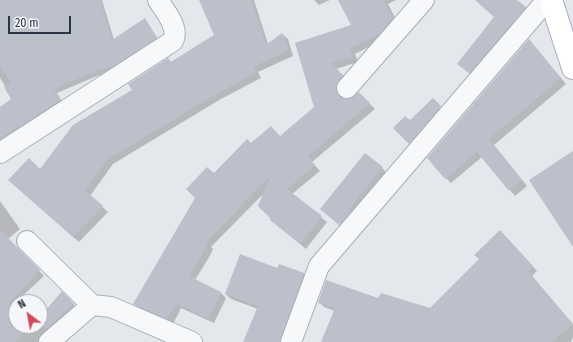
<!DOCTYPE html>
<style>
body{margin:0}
#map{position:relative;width:573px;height:342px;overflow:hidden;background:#e4e7ec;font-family:"Fira Sans Condensed",sans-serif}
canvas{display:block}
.north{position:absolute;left:8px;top:294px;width:40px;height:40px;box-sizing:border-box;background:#f4f6f9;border:1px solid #a4a8b1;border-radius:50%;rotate:328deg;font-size:11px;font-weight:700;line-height:16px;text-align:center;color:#2b3445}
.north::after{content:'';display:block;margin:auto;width:14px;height:18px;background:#d1495b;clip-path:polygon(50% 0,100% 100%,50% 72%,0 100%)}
.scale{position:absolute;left:8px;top:16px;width:63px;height:18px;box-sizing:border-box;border:2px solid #2b3445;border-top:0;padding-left:5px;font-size:12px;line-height:14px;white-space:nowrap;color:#2b3445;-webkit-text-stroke:3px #f4f6f9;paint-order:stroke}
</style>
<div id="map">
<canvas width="573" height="342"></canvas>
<div class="north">N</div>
<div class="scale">20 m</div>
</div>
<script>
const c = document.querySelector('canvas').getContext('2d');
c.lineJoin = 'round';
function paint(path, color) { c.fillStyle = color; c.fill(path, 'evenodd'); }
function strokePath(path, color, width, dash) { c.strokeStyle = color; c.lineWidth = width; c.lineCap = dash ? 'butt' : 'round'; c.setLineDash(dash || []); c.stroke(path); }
const shadow = new Path2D(`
 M0,0H102L114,40L145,19L160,42L118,70L97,76L57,93L64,105L0,146V108L13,99L0,78Z
 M200,0H254L268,44L282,34L288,39L293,56L258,72L261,78L221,99L113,164L90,196L108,212L79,242L14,185L40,170L168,59L171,62L215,35Z
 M314,0H330L319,5Z
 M340,0H396L388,4L398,24L384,39L355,54L358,62L336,69L348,81L341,92L343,100H351L359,93L375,109L312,162L320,171L292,194L327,222L306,249L271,220L265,192L211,247L213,249L208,259L195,280L221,293L226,298L214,323L181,308L173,324L140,309L134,304L214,174L251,145L280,137L315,107L296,43L353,26Z
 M479,0H516L529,13L474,77L458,64L495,17Z
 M534,46L566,84L494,145L527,186L515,196L482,157L451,183L446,178Z
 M433,100L444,112L414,148L395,128L410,122Z
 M382,168L386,172L352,214L343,228L325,212Z
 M0,201L20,229L8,239L44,276L16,302L12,308L16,311V326H40V319L62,293L78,309L43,342H0Z
 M500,231L537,271L532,276L573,325V337L571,342H322L335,311L324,307L319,302L378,299L430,309L480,259Z
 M278,269L304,274L308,278L286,342H245L258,309L231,299L226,294Z`);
const building = new Path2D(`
 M0,0H100L112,40L145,18L157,38L114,66L93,72L54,89L60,100L0,139V107L11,99L4,87L11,83L0,65Z
 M199,0H251L266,45L282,33L289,50L253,67L257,72L216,94L108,159L85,190L103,206L73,237L8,180L29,158L40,169L73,125L132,90L128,84L168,58L171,62L214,35Z
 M338,0H384L393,18L379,34L350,48L353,57L331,63L343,75L336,86L339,96L344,99H350L359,92L370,103L308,156L315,165L287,189L322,216L300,244L270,220L271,219L258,206L270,176L206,242H208L202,254L189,276L221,292L208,319L176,303L167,319L133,304L195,198L186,189L207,167L214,173L247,139L251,143L271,126L280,136L314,107L295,43L351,25Z
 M475,0H517L526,7L469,73L457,64L494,17Z
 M529,39L561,78L489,139L522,180L509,191L477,152L445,179L427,158Z
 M433,98L441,106L409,144L393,128L405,116L410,120Z
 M573,151V247L529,180Z
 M365,153L383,167L348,210L351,212L339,225L320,209Z
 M0,230L40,270L9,303L16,310V326H30L15,342H0Z
 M500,230L533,266L528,271L573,324L552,342H321L335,308L318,303L326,280L378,298L381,293L430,308L479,259L474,255Z
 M240,254L277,268L279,264L304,273L280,342H243L258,306L225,294Z
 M62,291L74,304L46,329L40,324V317Z`);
const minor = new Path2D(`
 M347,88L424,0
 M0,153L173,41C180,28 165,11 158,0
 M27,241L92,305L111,307L192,342
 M49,342L92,305
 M291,342L319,266L547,0`);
const secondary = new Path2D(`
 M551,0L573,68`);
paint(shadow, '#0003');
paint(building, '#bbc0ca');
strokePath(minor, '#a9aeb7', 22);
strokePath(secondary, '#a9aeb7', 24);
strokePath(minor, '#f7f8fa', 20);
strokePath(secondary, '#fff', 22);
</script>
